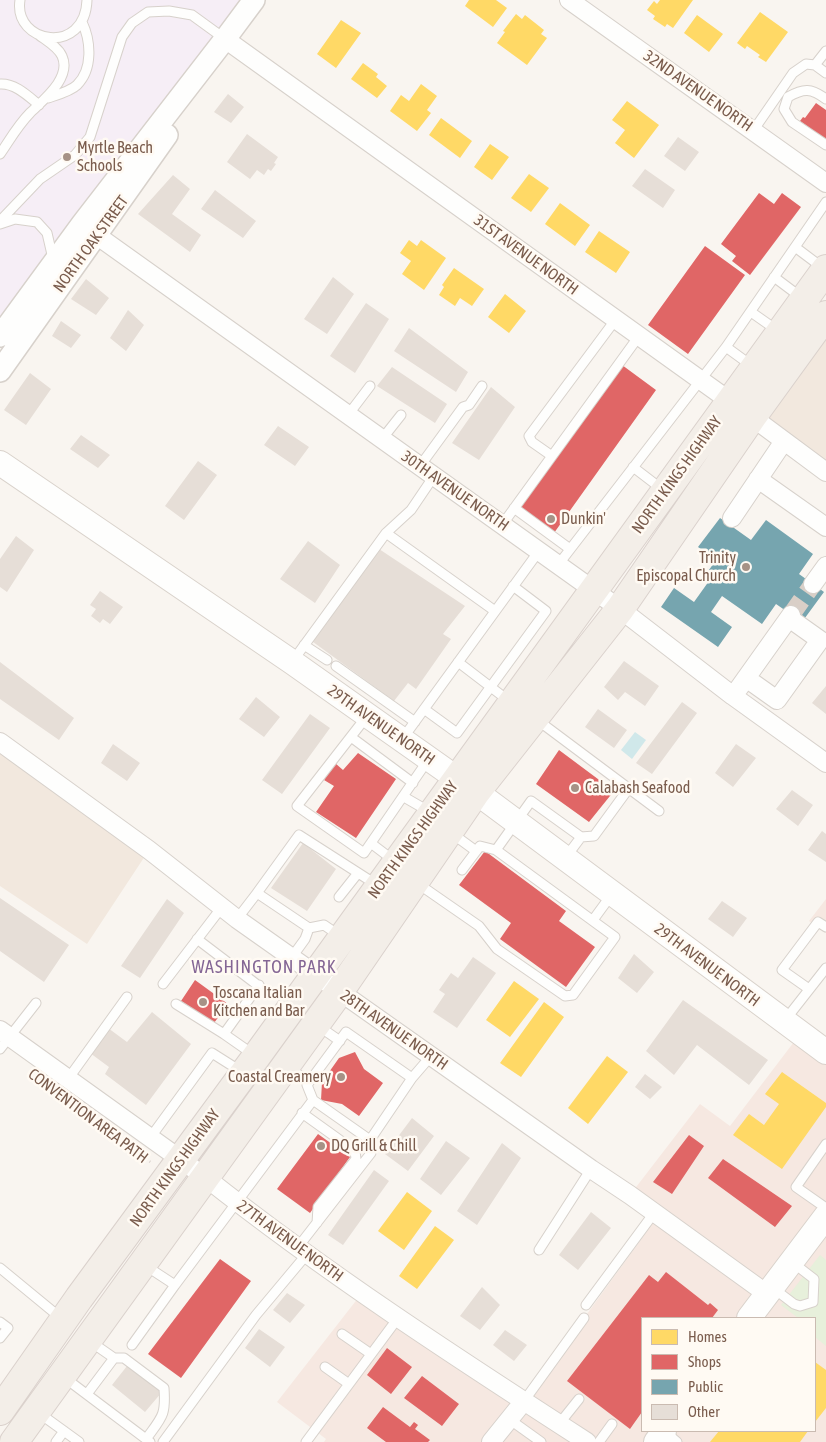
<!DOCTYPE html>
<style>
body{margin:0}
#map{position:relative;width:826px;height:1442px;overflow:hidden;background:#f9f5f0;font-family:"Asap Condensed",sans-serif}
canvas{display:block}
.legend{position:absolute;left:641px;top:1317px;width:175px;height:115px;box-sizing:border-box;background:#fffaf3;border:1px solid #cabbb1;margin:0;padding:6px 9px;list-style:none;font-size:15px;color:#7a5c4d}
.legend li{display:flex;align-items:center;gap:10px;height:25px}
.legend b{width:25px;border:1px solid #cabbb1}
</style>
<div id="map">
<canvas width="826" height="1442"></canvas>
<ul class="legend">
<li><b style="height:14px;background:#ffd966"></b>Homes</li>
<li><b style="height:14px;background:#e06666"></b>Shops</li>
<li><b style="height:14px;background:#76a5af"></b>Public</li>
<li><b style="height:14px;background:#e6ded7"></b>Other</li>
</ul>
</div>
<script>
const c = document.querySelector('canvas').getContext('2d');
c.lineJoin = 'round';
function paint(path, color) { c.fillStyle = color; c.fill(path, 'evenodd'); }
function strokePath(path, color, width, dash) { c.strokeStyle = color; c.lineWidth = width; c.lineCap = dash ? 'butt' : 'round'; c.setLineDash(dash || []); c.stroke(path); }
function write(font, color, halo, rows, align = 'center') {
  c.font = font + ' "Asap Condensed",sans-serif'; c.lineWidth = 5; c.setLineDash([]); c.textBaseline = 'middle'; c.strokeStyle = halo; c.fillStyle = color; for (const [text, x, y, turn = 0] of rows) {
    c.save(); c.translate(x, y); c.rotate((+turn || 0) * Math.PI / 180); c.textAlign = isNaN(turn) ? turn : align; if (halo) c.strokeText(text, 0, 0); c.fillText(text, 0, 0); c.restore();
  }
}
const residential = new Path2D(`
 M826,315V472L752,417Z
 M0,742L149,850L87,944L0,886Z`);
const commercial = new Path2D(`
 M826,899V933L809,921Z
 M800,1034L826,1041V1442H324L326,1439L277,1402L362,1293L524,1401L658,1216L630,1195L700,1104L730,1126ZM642,1318H815V1431H642Z`);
const education = new Path2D(`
 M0,0H254L0,336Z`);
const green = new Path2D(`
 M820,1255L826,1260V1346L815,1337V1318H798L781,1305Z`);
const water = new Path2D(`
 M635,732L646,740L632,759L621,750Z`);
const homes = new Path2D(`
 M469,0H496L507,8L493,27L465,6Z
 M660,0H693L673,28L667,24L665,27L653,19L655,16L647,10L654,1L657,4Z
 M760,12L788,32L766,62L758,57L760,55L747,46L745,49L737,43Z
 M516,14L522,19L525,15L544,30L541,34L547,38L527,65L497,43L505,32L503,31Z
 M697,15L723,34L709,52L684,33Z
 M341,20L361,33L336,68L317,54Z
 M363,63L378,74L376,77L387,86L377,98L351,79Z
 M421,84L437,96L427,110L431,113L417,131L390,111L401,95L409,101Z
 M627,101L659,125L634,158L615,143L625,130L612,120Z
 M441,118L472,141L460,158L429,135Z
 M490,144L509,157L492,180L474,167Z
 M529,174L549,188L531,212L511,198Z
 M560,203L590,225L575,246L545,224Z
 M599,231L630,252L616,273L585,252Z
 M409,240L417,246L421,240L446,258L424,290L402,274L411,261L400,253Z
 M454,268L484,289L472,306L460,298L455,306L439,295L444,287L442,285Z
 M505,294L526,311L509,333L488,317Z
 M514,981L539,999L510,1037L486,1020Z
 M544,1002L564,1017L521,1077L500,1063Z
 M607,1056L628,1072L588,1124L568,1108Z
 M782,1072L826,1103V1107L782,1169L733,1135L749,1114L764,1125L779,1104L765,1094Z
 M407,1192L432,1211L404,1250L378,1231Z
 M435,1226L454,1240L417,1289L399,1276Z
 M815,1362L826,1370V1408L815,1422Z
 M719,1431H808L800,1442H710Z`);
const shops = new Path2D(`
 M816,103L826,110V140L800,121L803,117L805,118Z
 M759,193L774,204L782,193L801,207L750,275L732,261L736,256L721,244Z
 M705,246L745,275L688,354L648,325Z
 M622,365L656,390L554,533L517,508Z
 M559,750L614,791L589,822L536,784Z
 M358,753L396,779L356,838L316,812L334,786L324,780L335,763L343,770Z
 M485,851L566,911L559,921L595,947L566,987L500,939L511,923L459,885Z
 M195,980L228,1004L214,1023L181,1001Z
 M355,1052L364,1069L383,1083L359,1116L342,1104L321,1100L322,1082L339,1058Z
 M318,1134L350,1157L310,1213L277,1189Z
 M689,1135L704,1146L672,1194L653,1182Z
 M723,1159L792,1206L775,1227L708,1178Z
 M220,1259L251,1281L181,1378L148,1354Z
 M666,1272L708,1305L710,1303L718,1310L712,1318H642V1412L630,1429L567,1381L649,1275L658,1282Z
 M387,1348L412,1367L391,1394L367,1375Z
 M422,1376L459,1404L442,1426L404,1398Z
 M383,1407L410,1427L414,1422L418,1425L415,1429L430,1440L428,1442H386L367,1428Z`);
const public = new Path2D(`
 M720,518L751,540L766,520L813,554L799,574L824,592L802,622L776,604L762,624L722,596L711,612L732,627L718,647L661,607L674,588L694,602L709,581L704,577L716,560L698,547Z`);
const building = new Path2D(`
 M228,94L244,107L231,123L214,112Z
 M247,134L278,157L274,163L276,164L271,171L268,169L264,175L257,170L250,179L227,162Z
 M678,137L699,152L685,171L664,156Z
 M645,169L675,190L663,208L632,186Z
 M173,175L190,189L172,214L201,235L190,252L138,214Z
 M215,190L256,221L243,238L201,209Z
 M333,277L354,294L327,334L304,319Z
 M86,279L109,298L96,315L71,299Z
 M366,303L389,319L355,373L330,356Z
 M128,310L144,325L126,351L110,338Z
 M61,321L81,335L71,348L52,336Z
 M409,328L468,372L456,392L394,351Z
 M392,367L447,404L435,423L377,386Z
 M30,373L51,389L26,425L4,410Z
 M491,387L515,407L479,460L452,443Z
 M278,426L309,447L295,466L264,445Z
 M81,435L110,455L98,468L70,449Z
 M198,461L217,475L184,520L165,506Z
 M16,536L34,550L7,592L0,587V559Z
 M308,541L340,565L315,603L280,579Z
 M376,547L465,606L443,634L451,639L416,689L408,683L394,701L309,639Z
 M100,591L123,607L110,624L103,619L100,623L91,616L96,609L90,605Z
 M624,661L659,686L645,706L625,692L618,700L604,687Z
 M0,662L74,718L59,740L0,699Z
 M826,686V714L812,703Z
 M256,697L280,717L264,737L239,719Z
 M682,702L697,713L652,774L636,763Z
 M598,709L627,730L614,748L585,727Z
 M310,714L330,728L282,794L262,780Z
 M113,744L140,763L127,781L101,763Z
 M736,744L756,758L733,787L715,773Z
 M792,790L813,805L798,826L776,809Z
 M822,831L826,834V862L808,850Z
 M303,843L336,869L307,911L271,888Z
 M0,898L69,945L44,982L0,951Z
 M167,899L184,913L140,978L121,966Z
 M722,901L747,918L733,937L708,919Z
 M634,954L654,972L637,993L618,978Z
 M473,957L496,973L457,1028L433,1012L445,994L439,990L451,973L458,978Z
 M683,1000L768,1060L749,1085L697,1045L674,1075L646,1051Z
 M152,1012L191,1044L146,1105L105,1074L109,1067L90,1053L108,1028L127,1042Z
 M645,1074L662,1087L650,1099L635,1087Z
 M412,1118L434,1136L408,1171L385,1154Z
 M446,1141L470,1158L441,1195L420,1179Z
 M502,1143L521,1158L477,1225L457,1211Z
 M374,1170L389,1181L343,1245L328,1235Z
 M591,1212L611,1228L578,1270L559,1255Z
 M482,1287L500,1305L480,1330L460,1316Z
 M287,1293L305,1305L290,1323L273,1310Z
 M259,1329L285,1347L270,1367L245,1348Z
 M505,1330L527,1345L514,1361L493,1345Z
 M127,1366L162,1392L145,1412L112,1385Z`);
const minorTunnel = new Path2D(`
 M791,615L813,584`);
const path = new Path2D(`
 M41,1081L153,1164`);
const service = new Path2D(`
 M20,0C13,44 85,56 87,0
 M815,65L826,51
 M0,84C15,83 28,96 39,105
 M48,98C57,95 71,91 77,85C93,69 91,41 82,22
 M826,99C811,88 804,88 788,97L784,109L792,122L826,145
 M753,131L793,73L806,64L815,65L826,73
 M0,154C9,141 18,125 30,113C43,100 72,78 62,56C58,47 47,41 39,35
 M0,221L40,179L75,155L90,137L122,37L132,23L148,12L169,11L192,15L225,39
 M0,224L15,219L37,222L47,233L53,259
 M795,247L823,268
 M774,277L802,298
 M751,312L778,331
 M726,347L752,366
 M348,415L370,386
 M382,439L401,415
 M552,456L532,442L529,436L616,319
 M420,466L463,407L469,405L482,386
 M633,467L663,490
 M514,508L570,549
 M502,525L639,336
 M386,533L495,611
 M558,565L726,347L826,202
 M304,645L327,660
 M292,662L386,533L411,510L434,476
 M458,662L509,701
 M336,666L415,722
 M424,709L457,733L546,611L513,586
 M367,716L297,806L364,853L428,760
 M536,719L659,811
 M351,737L413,783
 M403,738L539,551
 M404,797L430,812
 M450,832L476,851
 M372,844L393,860
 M496,850L531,801L581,837
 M566,857L581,837L594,836L629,788
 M417,883L479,926L497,949L565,996L573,995L615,937L496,850L480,846L462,870
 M339,897L358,873
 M237,919L257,893
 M593,920L612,894
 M340,936L324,925L309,928L257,893L299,835L377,885
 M197,939L268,993L294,997
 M292,957L305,939L309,928
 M163,984L222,907
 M809,989L782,970L818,922L826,927
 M176,1004L224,1034
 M786,1019L826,968
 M317,1025L340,1041
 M0,1049L36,1003
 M254,1055L224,1034L259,985
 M289,1068L309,1082
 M412,1078L346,1032L307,1085L313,1100L370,1140L412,1078L431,1056
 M68,1079L127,997
 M302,1113L355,1151L356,1159L318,1207L317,1223
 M150,1138L212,1053L242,1072
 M826,1144L796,1187L826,1208
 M298,1247L371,1153L370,1140
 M539,1250L591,1169
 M0,1268L62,1319
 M175,1285L313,1100
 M773,1288L794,1304L800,1306L813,1302L814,1279L792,1262
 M586,1305L654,1213
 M0,1322L8,1328L0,1338
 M342,1334L371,1354
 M91,1342L114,1358H124L164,1388C166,1416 162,1417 146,1439
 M132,1345L175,1285L146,1266
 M325,1367L349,1384
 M65,1378L150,1442
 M87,1394L114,1358
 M524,1401L584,1318
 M39,1413L79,1442
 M509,1419L541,1442
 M559,1424L579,1399
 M664,1431L677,1442
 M56,1442L64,1431
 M163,1442L256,1315L307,1254
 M306,1442L398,1318
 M599,1442L612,1424`);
const minor = new Path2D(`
 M569,0L826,183
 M225,39L752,417L826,472
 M85,227L620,609L733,696L826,763
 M758,479L826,527
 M732,518L784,441
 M813,584L826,566
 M746,678L777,700L820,640L789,618
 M739,688L791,615
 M0,742L149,850L237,919L591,1169L630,1195L767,1294
 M0,1030L205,1177C326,1273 457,1358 587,1442
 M491,1442L524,1401`);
const tertiary = new Path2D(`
 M0,336L82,224L225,39L254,0
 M0,371L167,135`);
const secondary = new Path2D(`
 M0,463L292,662L476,792L826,1052
 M749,1318L826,1216
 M656,1442L664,1431`);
const primary = new Path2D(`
 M0,1411L79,1298L256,1057L826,269
 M14,1442L339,992L476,792L620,609L752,417L826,315`);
const markers = [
 [67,157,5,"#a69286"],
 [551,519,5,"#a69286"],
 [746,567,5,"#a69286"],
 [575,788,5,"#a69286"],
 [203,1002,5,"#a69286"],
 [341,1077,5,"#a69286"],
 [321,1146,5,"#a69286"]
];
const streetNames = [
 ["32ND AVENUE NORTH",698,91,35],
 ["NORTH OAK STREET",91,244,-54],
 ["31ST AVENUE NORTH",526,255,36],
 ["NORTH KINGS HIGHWAY",677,475,-54],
 ["30TH AVENUE NORTH",455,491,35],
 ["29TH AVENUE NORTH",381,725,35],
 ["NORTH KINGS HIGHWAY",413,840,-54],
 ["29TH AVENUE NORTH",707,965,37],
 ["28TH AVENUE NORTH",394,1030,35],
 ["CONVENTION AREA PATH",88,1116,37],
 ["NORTH KINGS HIGHWAY",175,1168,-54],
 ["27TH AVENUE NORTH",290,1241,36]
];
const poiNames = [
 ["Myrtle Beach",77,148],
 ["Schools",77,166],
 ["Dunkin'",561,519],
 ["Trinity",736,558,"right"],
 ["Episcopal Church",736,576,"right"],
 ["Calabash Seafood",585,788],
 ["Toscana Italian",213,993],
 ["Kitchen and Bar",213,1011],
 ["Coastal Creamery",331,1077,"right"],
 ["DQ Grill & Chill",331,1146]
];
const neighbourhoodNames = [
 ["WASHINGTON PARK",264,967]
];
paint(residential, '#f2e8de');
paint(commercial, '#f6e8e1');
paint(education, '#f6eef6');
paint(green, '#e7f0db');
paint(water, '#d0e8ea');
paint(homes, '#ffd966');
paint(shops, '#e06666');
paint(public, '#76a5af');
paint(building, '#e6ded7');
strokePath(minorTunnel, '#d9cfc7', 18, [18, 9]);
strokePath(service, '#d7d1cb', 11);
strokePath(minor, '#d7d1cb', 20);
strokePath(tertiary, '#d7d1cb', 24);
strokePath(secondary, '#d9d2cb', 26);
strokePath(primary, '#dad1cc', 30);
strokePath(path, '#dcd5d0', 2.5, [1, 4]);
strokePath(service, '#fefefd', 9);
strokePath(minor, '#fefefd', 18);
strokePath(tertiary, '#fefefd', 21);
strokePath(secondary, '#fefefd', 24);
strokePath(primary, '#f3eee8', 28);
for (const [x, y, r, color] of markers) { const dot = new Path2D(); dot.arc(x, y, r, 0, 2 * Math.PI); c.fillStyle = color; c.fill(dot); strokePath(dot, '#fffaf3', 2); }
write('16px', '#7a5c4d', '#fffaf3', streetNames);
write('16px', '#7a5c4d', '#fffaf3', poiNames, 'left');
c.letterSpacing = '1px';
write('18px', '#846695', '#fffaf3', neighbourhoodNames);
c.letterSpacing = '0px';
</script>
